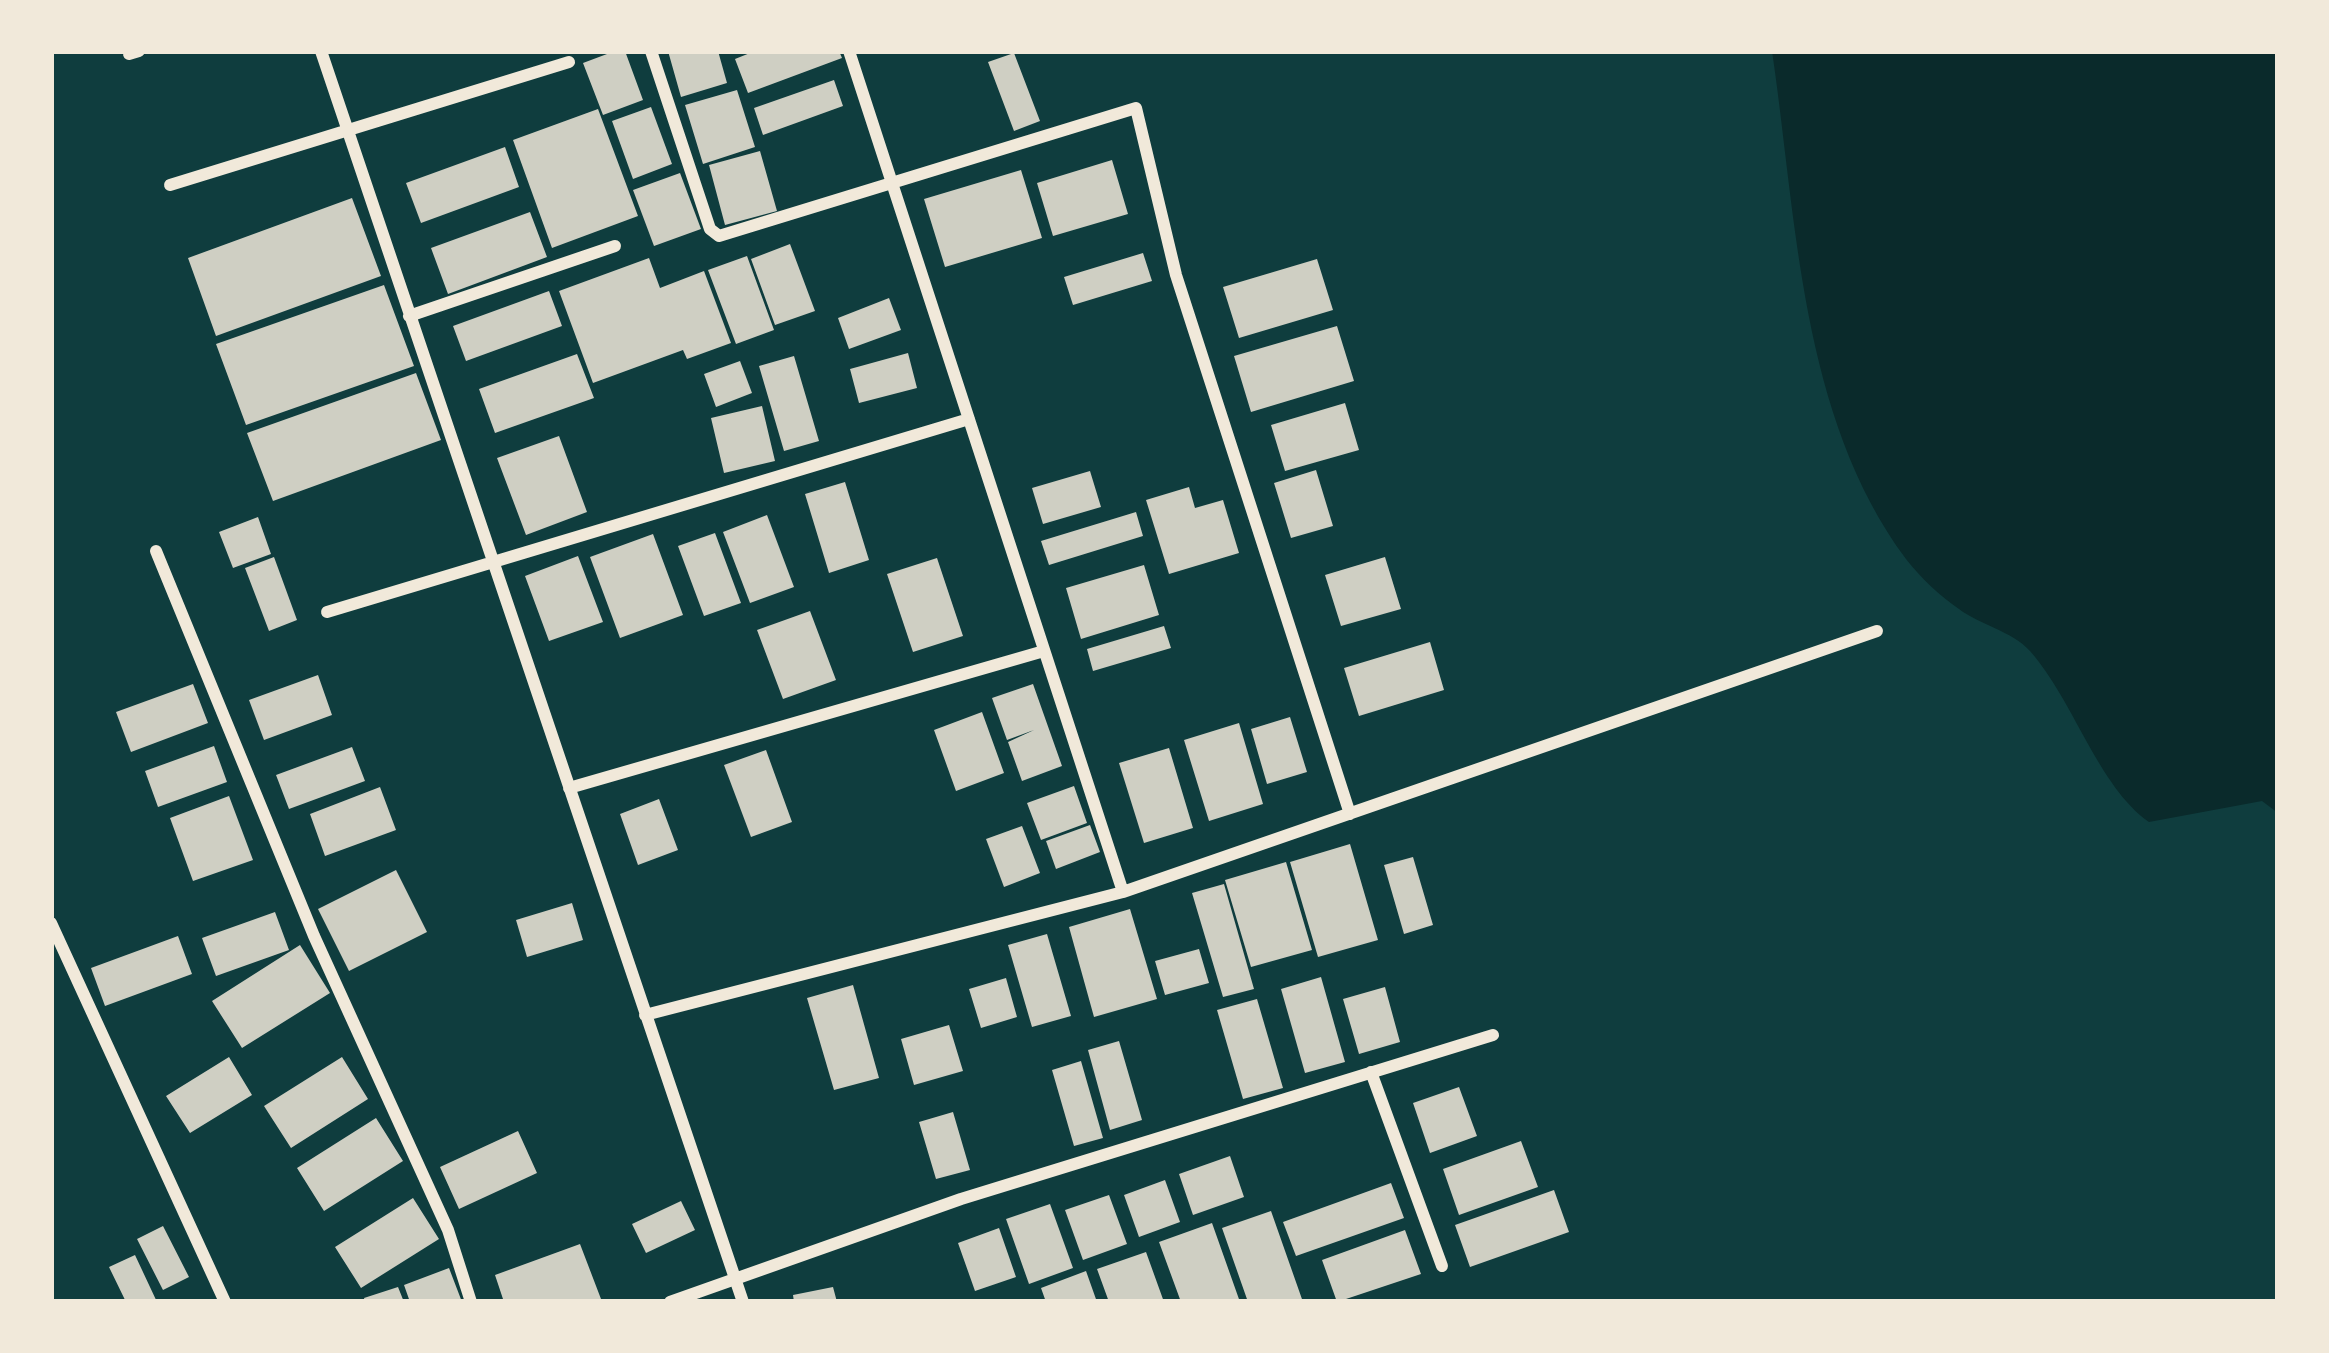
<!DOCTYPE html>
<style>
body{margin:0}
#map{position:relative;width:2329px;height:1353px;overflow:hidden;background:#0f3d3e;font-family:Manrope,sans-serif}
canvas{display:block}
.frame{position:absolute;inset:0;border:54px solid #f1e9da;pointer-events:none}
</style>
<div id="map">
<canvas width="2329" height="1353"></canvas>
<div class="frame"></div>
</div>
<script>
const c = document.querySelector('canvas').getContext('2d');
c.lineJoin = 'round';
function paint(path, color) { c.fillStyle = color; c.fill(path, 'evenodd'); }
function strokePath(path, color, width, dash) { c.strokeStyle = color; c.lineWidth = width; c.lineCap = dash ? 'butt' : 'round'; c.setLineDash(dash || []); c.stroke(path); }
const water = new Path2D(`
 M1772,51H2278V813L2262,801L2149,822C2098,786 2074,701 2030,651C2012,631 1980,625 1959,609C1941,597 1919,576 1906,559C1800,416 1797,220 1772,51Z`);
const building = new Path2D(`
 M615,51H625L643,100L603,115L583,63Z
 M668,51H718L727,83L681,97Z
 M755,51H839L842,58L748,93L735,59Z
 M1014,53L1040,121L1014,131L988,62Z
 M834,80L843,106L763,135L754,108Z
 M737,90L755,147L703,164L685,105Z
 M651,107L672,164L633,179L612,121Z
 M598,109L638,216L552,248L513,140Z
 M505,147L519,187L421,223L406,183Z
 M760,151L777,211L725,225L709,165Z
 M1112,160L1128,214L1053,236L1037,183Z
 M1021,170L1042,238L945,267L924,199Z
 M680,173L701,229L654,246L633,190Z
 M352,198L381,276L216,336L188,258Z
 M530,212L547,257L448,294L431,248Z
 M790,244L815,311L775,325L751,259Z
 M1143,253L1152,281L1073,305L1064,277Z
 M747,256L774,330L736,344L708,270Z
 M649,258L660,288L704,271L731,343L687,359L683,350L593,383L559,291Z
 M1317,259L1333,310L1239,338L1223,287Z
 M384,285L414,366L246,425L216,344Z
 M549,291L562,326L466,361L453,326Z
 M889,298L901,330L849,349L838,318Z
 M1337,326L1354,381L1251,412L1234,356Z
 M908,353L917,388L859,403L850,369Z
 M577,354L594,398L495,433L479,389Z
 M794,356L819,441L784,451L759,366Z
 M740,361L752,393L716,407L704,374Z
 M416,373L441,440L273,501L247,433Z
 M1345,403L1359,450L1285,471L1271,425Z
 M762,406L775,461L724,473L711,418Z
 M559,436L587,512L526,535L497,458Z
 M1316,470L1333,526L1291,538L1274,483Z
 M1090,471L1101,507L1043,524L1032,488Z
 M845,482L869,560L829,573L805,494Z
 M1189,487L1195,508L1223,500L1239,553L1169,574L1146,500Z
 M1136,512L1143,536L1049,565L1041,541Z
 M767,515L794,587L750,603L723,532Z
 M258,517L271,554L233,568L219,532Z
 M715,533L741,603L704,616L678,546Z
 M653,534L683,615L620,638L590,557Z
 M578,556L603,622L549,641L525,576Z
 M274,557L297,620L269,631L245,568Z
 M1385,557L1401,609L1341,626L1325,575Z
 M937,558L963,636L913,652L887,574Z
 M1144,565L1159,615L1081,639L1066,588Z
 M810,611L836,680L783,699L757,630Z
 M1164,626L1171,648L1093,671L1087,649Z
 M1430,642L1444,690L1359,716L1344,668Z
 M318,675L332,715L264,740L249,700Z
 M193,684L208,723L131,752L116,712Z
 M1033,684L1062,766L1022,781L1008,742L1034,730L1007,740L992,698Z
 M982,712L1004,773L956,791L934,730Z
 M1290,717L1307,772L1267,784L1251,729Z
 M1239,723L1263,804L1209,821L1184,740Z
 M214,746L227,782L158,807L145,771Z
 M352,747L365,781L289,809L276,775Z
 M1169,748L1193,828L1144,843L1119,763Z
 M766,750L792,822L751,837L724,765Z
 M1074,786L1087,823L1041,840L1027,803Z
 M380,787L396,830L325,856L310,814Z
 M229,796L253,860L193,881L170,818Z
 M659,799L678,850L638,865L620,814Z
 M1090,825L1100,852L1056,869L1046,841Z
 M1022,826L1040,873L1004,887L986,839Z
 M1350,844L1378,940L1318,957L1290,862Z
 M1413,857L1433,925L1404,934L1384,865Z
 M1286,862L1312,950L1251,967L1225,880Z
 M396,870L427,932L349,971L318,909Z
 M1224,884L1254,989L1223,997L1192,893Z
 M572,903L583,940L527,957L516,920Z
 M1130,909L1157,999L1094,1017L1069,927Z
 M275,912L289,950L216,976L202,938Z
 M1047,934L1071,1016L1032,1027L1008,945Z
 M178,936L192,974L105,1006L91,968Z
 M300,945L330,993L242,1048L212,1001Z
 M1199,949L1209,983L1165,995L1155,961Z
 M1321,977L1345,1062L1305,1073L1281,989Z
 M1006,978L1017,1017L981,1028L969,989Z
 M853,985L879,1078L834,1090L807,998Z
 M1385,987L1400,1042L1359,1054L1343,999Z
 M1257,999L1283,1088L1243,1099L1217,1010Z
 M949,1025L963,1071L914,1085L901,1039Z
 M1119,1041L1142,1120L1110,1130L1088,1050Z
 M229,1057L252,1095L190,1133L166,1096Z
 M342,1057L368,1099L291,1148L264,1106Z
 M1081,1061L1103,1138L1074,1146L1052,1070Z
 M1459,1087L1477,1136L1430,1153L1413,1103Z
 M953,1112L970,1170L936,1179L919,1122Z
 M376,1118L403,1161L324,1211L297,1168Z
 M518,1131L537,1173L459,1209L440,1167Z
 M1521,1141L1538,1187L1459,1215L1443,1169Z
 M1230,1156L1244,1197L1193,1215L1179,1174Z
 M1165,1180L1180,1222L1139,1237L1124,1195Z
 M1391,1183L1404,1218L1296,1256L1283,1222Z
 M1554,1190L1569,1232L1470,1267L1455,1225Z
 M1109,1195L1127,1244L1083,1260L1065,1210Z
 M413,1198L439,1239L361,1288L335,1247Z
 M681,1201L695,1230L646,1253L632,1224Z
 M1050,1204L1073,1268L1029,1284L1006,1219Z
 M1271,1211L1303,1302H1248L1222,1228Z
 M1212,1223L1240,1302H1181L1159,1242Z
 M163,1226L189,1277L163,1290L137,1239Z
 M999,1228L1016,1277L975,1291L958,1243Z
 M1405,1230L1421,1274L1337,1302L1322,1260Z
 M580,1244L601,1299L504,1302L495,1275Z
 M1146,1252L1164,1302H1109L1097,1269Z
 M135,1255L157,1302H126L109,1267Z
 M449,1268L462,1302H410L404,1285Z
 M1086,1271L1097,1302H1046L1041,1288Z
 M398,1287L404,1302H365L364,1298Z
 M833,1287L837,1302H794L793,1295Z`);
const minor = new Path2D(`
 M321,51L743,1302
 M651,51L710,229L719,236L1136,108L1176,275L1350,814
 M849,51L1123,892L1877,631
 M129,54L139,51
 M170,185L569,62
 M409,316L615,246
 M156,551L314,936L448,1230L471,1302
 M327,612L969,419
 M569,788L1044,651
 M51,923L225,1302
 M645,1015L1123,892
 M1371,1072L1442,1266
 M670,1302L961,1199L1493,1035`);
paint(water, '#0a2a2b');
paint(building, '#cfcfc3');
strokePath(minor, '#f1e9da', 12);
</script>
